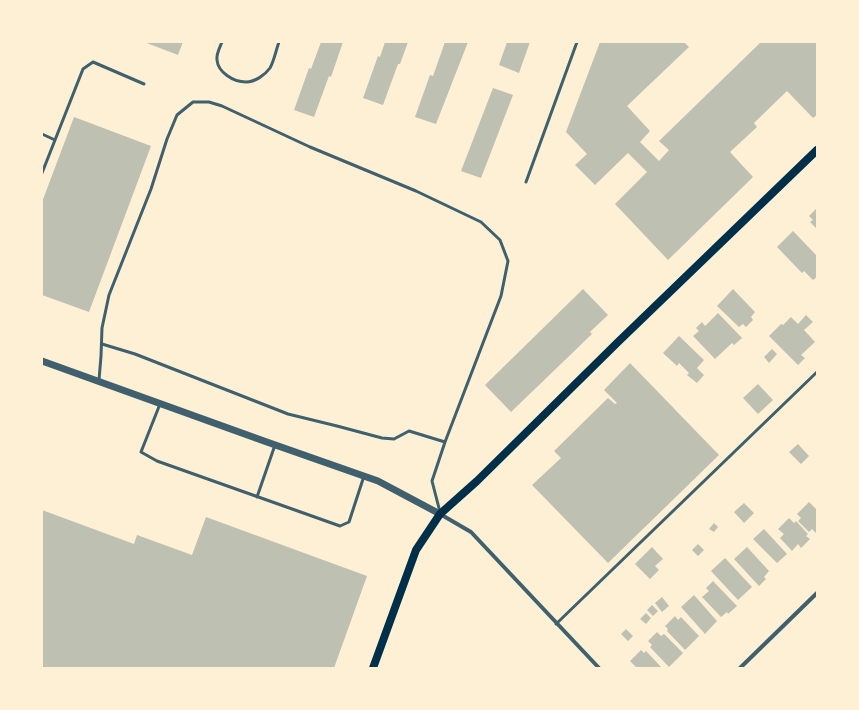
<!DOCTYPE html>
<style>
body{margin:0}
#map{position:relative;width:859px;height:710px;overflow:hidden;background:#fdf0d5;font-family:Helvetica,sans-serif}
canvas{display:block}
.frame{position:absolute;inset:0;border:43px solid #fdf0d5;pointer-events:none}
</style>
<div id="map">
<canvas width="859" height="710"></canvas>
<div class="frame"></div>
</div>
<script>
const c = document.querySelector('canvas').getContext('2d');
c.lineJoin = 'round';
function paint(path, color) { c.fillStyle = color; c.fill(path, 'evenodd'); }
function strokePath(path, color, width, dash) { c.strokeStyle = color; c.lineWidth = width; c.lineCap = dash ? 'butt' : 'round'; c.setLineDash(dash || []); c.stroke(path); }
const building = new Path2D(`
 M144,42H183L178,55Z
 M321,42H343L331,77L329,76L314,117L294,110L309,68L311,69Z
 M385,42H408L400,64H398L383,105L363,98L378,56L380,57Z
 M445,42H468L436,124L415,117L430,75L433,76Z
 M507,42H530L519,73L499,65Z
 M600,42H684L689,47L627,106L650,131L640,142L659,161L669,150L659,141L761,42H817V88L816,89L817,90V115L813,118L787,91L754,123L757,127L730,152L753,177L668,260L615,204L647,172L628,153L595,185L575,165L587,154L566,132Z
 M493,88L513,95L481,178L461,171Z
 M74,117L151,146L89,312L42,295V202Z
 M817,208V229L810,222L813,220L809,216Z
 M793,231L817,256V277L813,280L804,271L802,273L777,247Z
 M583,289L608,315L590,332L592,334L511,412L485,385Z
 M733,289L755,312L751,317L753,320L746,327L743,324L739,327L717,306Z
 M718,313L742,338L734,345L732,343L715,359L693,336L699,331L696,328L702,322L705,326Z
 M806,315L813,322L804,330L815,342L801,355L805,358L798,365L769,336L781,324L783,325L791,317L798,324Z
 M679,336L704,360L697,368L704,375L697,383L687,375L689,373L679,363L677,366L663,353Z
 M772,349L777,354L769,363L764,357Z
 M630,363L719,455L608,563L532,485L561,458L554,451L608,398L615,404L617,403L604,390Z
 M758,384L773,400L758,414L743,398Z
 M798,444L809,456L801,464L789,452Z
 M809,502L817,510L816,533L812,529L809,532L798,521L801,518L797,514Z
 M744,503L754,513L744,523L734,512Z
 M42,510L134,544L137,535L192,555L206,517L367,576L334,668H42Z
 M789,518L794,523L796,521L808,534L806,536L810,539L801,548L798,544L792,551L780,538L784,534L778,529Z
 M714,523L718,527L714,532L709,529Z
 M764,529L787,554L777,563L753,539Z
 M698,544L704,550L698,556L692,550Z
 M652,547L663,559L655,566L659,570L650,579L635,564Z
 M747,547L769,571L764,577L766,579L759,586L734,559Z
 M725,558L752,587L738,600L711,571Z
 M713,581L737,606L728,614L727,612L721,617L702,597L709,591L706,588Z
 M694,595L717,621L705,634L681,607Z
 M662,597L669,606L662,612L655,603Z
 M652,605L658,611L653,616L647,610Z
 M646,613L651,618L646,624L640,619Z
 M675,616L678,620L681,617L699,636L685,650L667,631L668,629L665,626Z
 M626,629L633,636L628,641L621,634Z
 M657,632L661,636L664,634L683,653L669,667L650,647L652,645L648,641Z
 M641,650L644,653L646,651L662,668H637L630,661Z`);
const service = new Path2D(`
 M222,42C220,47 216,54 217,60C218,72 233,82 246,82C255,82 265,75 270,68C274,61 276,50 279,42
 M42,134L55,140
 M42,173L83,69L93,62L144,84
 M526,182L577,42
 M102,344L135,354L288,414L337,426L382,438L394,439L409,431L445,442
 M99,380L101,356L102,328L109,295L151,189L167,139L177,115L193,102H209L222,106L310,147L416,191L481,222L500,240L508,261L501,296L445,442L432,481L440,512
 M160,404L141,452L157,461L340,526L349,522L364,476
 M257,497L275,445
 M556,624L817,372`);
const minor = new Path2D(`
 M440,514L471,532L599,668
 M740,668L817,593`);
const tertiary = new Path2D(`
 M42,361L264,441L378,481L440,514`);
const secondary = new Path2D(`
 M373,668L416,550L440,514L477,481L618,342L817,150`);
paint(building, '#bec0b2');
strokePath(service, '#3f606c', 3);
strokePath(minor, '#3f606c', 4);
strokePath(tertiary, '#3f606c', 7);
strokePath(secondary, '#003049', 8);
</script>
